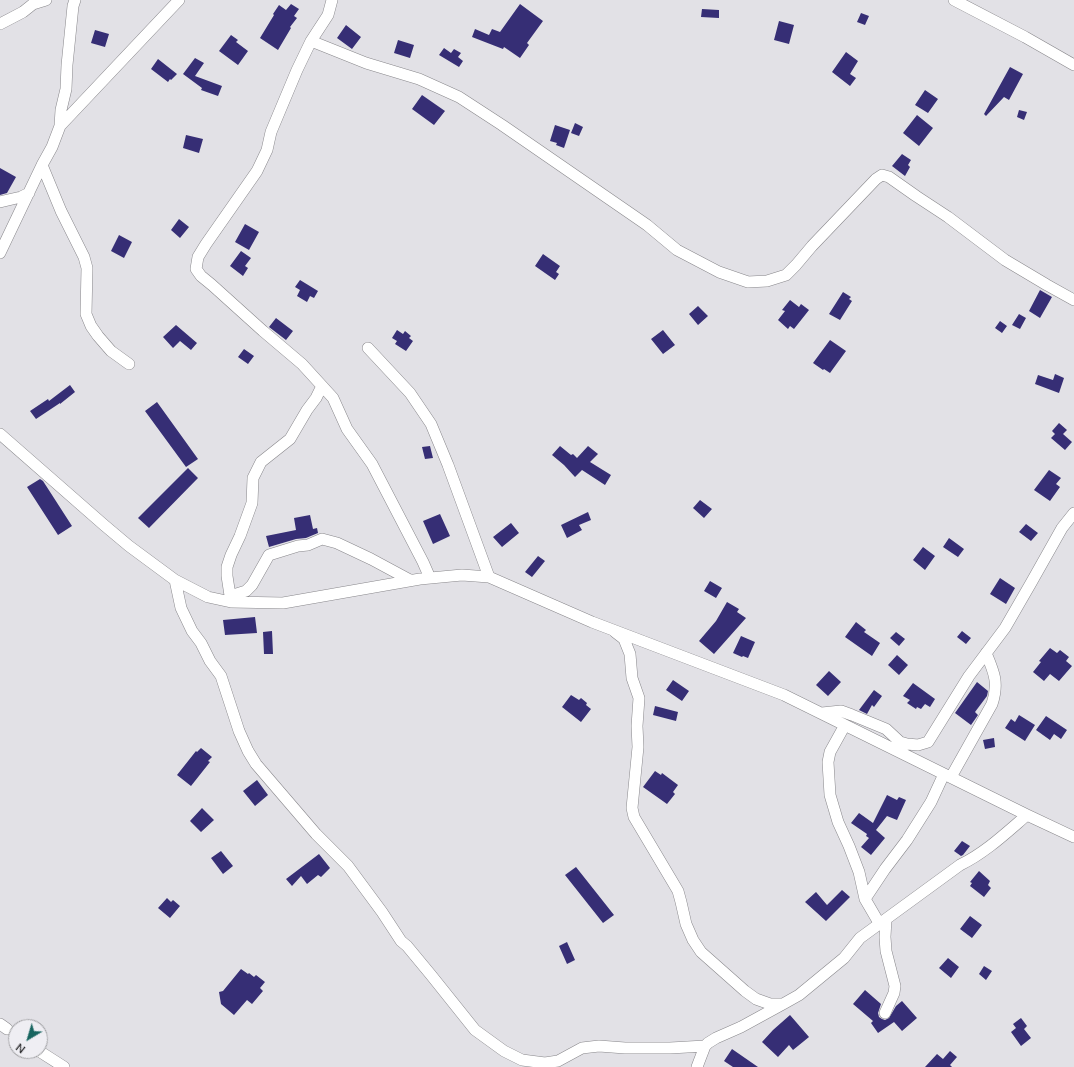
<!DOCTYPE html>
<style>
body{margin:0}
#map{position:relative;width:1074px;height:1067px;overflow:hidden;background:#e2e1e6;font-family:"Nunito Sans",sans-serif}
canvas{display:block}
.north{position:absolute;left:8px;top:1019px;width:40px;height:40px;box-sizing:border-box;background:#efeef3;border:1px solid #a0a0a3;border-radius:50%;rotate:218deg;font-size:11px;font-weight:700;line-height:16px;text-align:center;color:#2a2a2c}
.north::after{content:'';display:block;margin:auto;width:14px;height:18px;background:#17645f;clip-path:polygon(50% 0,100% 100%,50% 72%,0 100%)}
</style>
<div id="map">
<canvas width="1074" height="1067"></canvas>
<div class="north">N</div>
</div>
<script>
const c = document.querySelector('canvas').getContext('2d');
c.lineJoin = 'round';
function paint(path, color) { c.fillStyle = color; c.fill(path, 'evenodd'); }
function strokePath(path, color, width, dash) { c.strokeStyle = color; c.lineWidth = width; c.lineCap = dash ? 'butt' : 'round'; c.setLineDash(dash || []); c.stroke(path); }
const building = new Path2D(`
 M291,4L299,9L294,16L297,18L290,27L291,28L278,50L260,38L274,15L273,14L279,5L286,10Z
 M520,4L543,21L527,43L529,45L520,58L504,47L503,49L472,37L475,29L489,35L492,29L500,32Z
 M702,9L719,10V18L701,17Z
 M861,13L869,16L865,25L857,22Z
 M779,21L794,25L789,44L774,40Z
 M346,25L361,37L352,49L337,38Z
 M95,30L109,34L105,47L91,43Z
 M231,35L238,40L236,42L248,51L238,65L219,51Z
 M398,40L414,45L410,58L394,53Z
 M444,48L451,53L454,49L461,53L458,57L463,61L459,67L439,55Z
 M846,52L858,61L850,74L856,78L850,86L832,72Z
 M195,58L204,63L195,76L222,86L218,96L201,90L202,88L183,74Z
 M158,59L177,74L171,80L170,79L168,82L151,69Z
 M1010,67L1023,74L1009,100L1004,97L986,116L984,114Z
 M925,90L938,99L928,113L915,105Z
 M422,95L445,111L434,125L412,109Z
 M1019,110L1027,112L1024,120L1017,117Z
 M917,115L933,128L919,146L903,133Z
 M575,123L583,127L579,136L571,133Z
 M555,125L570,130L564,148L556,145L557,143L550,141Z
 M186,135L203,139L199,153L183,148Z
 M902,154L911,160L908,165L910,167L905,176L892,166Z
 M0,168L16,177L7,193L0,195Z
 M179,219L189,227L180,238L171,230Z
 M245,224L259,232L249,250L235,242Z
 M119,235L132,242L124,258L111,251Z
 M241,251L251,258L245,266L248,268L243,276L230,266Z
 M543,254L560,266L556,272L559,274L555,280L535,266Z
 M300,280L318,291L314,298L310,296L307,302L297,296L300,290L295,287Z
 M1040,290L1052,297L1040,318L1029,311Z
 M843,292L851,297L849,299L852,301L840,320L829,314Z
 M790,300L799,307L801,304L809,310L794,329L790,326L788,329L778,320L785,311L782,310Z
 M698,306L708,316L698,325L689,314Z
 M1019,314L1026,318L1020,329L1012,325Z
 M276,318L293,331L286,340L269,327Z
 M1000,321L1007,326L1002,333L995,328Z
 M176,325L197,343L191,350L180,341L173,348L163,337Z
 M397,330L403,334L405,331L411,336L409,338L413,341L406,351L395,344L397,341L392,338Z
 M663,330L675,345L663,354L651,339Z
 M830,340L846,351L830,373L824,369L823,370L813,363Z
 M244,349L254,356L248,364L238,357Z
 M1055,374L1064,378L1059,393L1035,384L1038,375L1053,380Z
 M70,385L75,392L60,404V403L36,419L30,411L48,399L49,401Z
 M157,402L198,459L186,467L145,411Z
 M1059,423L1067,430L1063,434L1072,442L1065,450L1051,438L1055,434L1052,431Z
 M430,446L433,458L425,459L422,447Z
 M560,446L571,455L573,454L577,458L588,446L598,454L590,462L611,475L605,485L582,470L575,477L564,465L552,455Z
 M188,468L198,478L149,528L138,518Z
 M1049,470L1061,478L1056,484L1060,487L1050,501L1034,490Z
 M40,479L43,481L72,526L58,535L27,487Z
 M700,500L712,509L704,518L693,508Z
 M588,512L591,520L579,525L582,530L567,538L561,525Z
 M440,514L450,536L433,544L423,521Z
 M310,515L313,529L317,528L318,533L306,538L296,539L269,547L266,536L296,530L294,518Z
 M511,523L519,533L502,547L493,537Z
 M1026,524L1038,533L1031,541L1019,532Z
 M949,538L964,549L958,557L943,547Z
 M923,547L935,556L925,570L913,560Z
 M538,556L545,561L532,577L525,572Z
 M1000,578L1015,588L1006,604L990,594Z
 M710,581L722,588L716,598L704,591Z
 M727,602L739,609L737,612L746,618L714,654L699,641L716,621Z
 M255,617L257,633L225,635L223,620Z
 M856,622L866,630L864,632L880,643L872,656L845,637Z
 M272,631L273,654H264L263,632Z
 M962,631L971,638L966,644L957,637Z
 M896,632L905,639L899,646L890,638Z
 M741,636L755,642L748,658L743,656L742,657L733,653Z
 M1050,648L1057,653L1060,650L1069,657L1066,661L1072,666L1059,681L1050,674L1044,681L1033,672L1041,662L1039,661Z
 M897,655L908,665L899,675L888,665Z
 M829,671L841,682L828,696L816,685Z
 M673,680L689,691L682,701L666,690Z
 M977,682L988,691L987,696L975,712L978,715L971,725L955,713Z
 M913,683L935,699L930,707L925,704L921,709L917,707L916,709L907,703L910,700L903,696Z
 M874,690L882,696L874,707L872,705L867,714L859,710Z
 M571,695L579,700L581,698L587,703L586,705L591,709L581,722L562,707Z
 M655,706L678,712L676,721L653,715Z
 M1019,715L1035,725L1025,741L1005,728L1011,719L1015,722Z
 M1046,716L1067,730L1061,739L1054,734L1050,740L1036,730Z
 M994,738L995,747L985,749L983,740Z
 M201,748L212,757L208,761L210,762L191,786L177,775L196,751L197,752Z
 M655,771L661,775L662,773L678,785L673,792L675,794L667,804L643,787Z
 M257,780L268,795L255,806L243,791Z
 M887,795L897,800L899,797L906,800L897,820L887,816L876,830L885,838L871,855L861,847L869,838L866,836L867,834L851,823L859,813L873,823Z
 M202,808L214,820L201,832L190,821Z
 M962,841L970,846L963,855L961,856L954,851Z
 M221,851L233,866L223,874L211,858Z
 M319,854L330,868L321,877L318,875L307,884L301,876L292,886L286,879Z
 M576,867L614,915L603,923L565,875Z
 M979,871L990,881L988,885L991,888L984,897L970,886L972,883L970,882Z
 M842,890L850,897L826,921L805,902L816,892L827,905Z
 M167,898L171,902L173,900L180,906L170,918L158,908Z
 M970,916L982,925L972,938L960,929Z
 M567,942L575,960L567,964L559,946Z
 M948,958L959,967L951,978L939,968Z
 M984,966L992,971L986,980L979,974Z
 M241,969L248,974L249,973L254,977L256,975L265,982L260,988L263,991L252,1004L247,1000L234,1015L221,1004L219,992L223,991Z
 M865,990L881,1004L878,1013L879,1017L882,1019L885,1020L889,1018L896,1006L902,1001L917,1018L902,1031L894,1022L878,1033L871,1023L873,1021L853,1004Z
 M790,1015L809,1037L793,1050L789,1045L778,1057L762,1042L773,1030Z
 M1021,1018L1027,1026L1024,1029L1031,1038L1021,1046L1011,1032L1016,1028L1013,1024Z
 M732,1049L758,1067H733L724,1061Z
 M950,1051L957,1057L950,1065L952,1067H925L937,1054L943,1059Z`);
const street = new Path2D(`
 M332,0L328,15L311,41L297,70L271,132L267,150L257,171L206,244L198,257L196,269L201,276L212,285L263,331L302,364L333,398L347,429L372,464L423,562L430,578
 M954,0L1025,37L1074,65
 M0,24L23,12L33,4L46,0
 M311,41L366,63L419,79L459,97L502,125L647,225L677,250L719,272L748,282L767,281L786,275L796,265L812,246L876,179L882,175L889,177L916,196L948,217L1005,260L1047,285L1074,300
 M60,126L61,110L66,89L67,65L73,6L75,0
 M42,165L61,211L84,257L87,268L86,314L91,326L98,336L111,351L129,364
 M0,202L21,197L29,193
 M0,253L42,165L52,147L60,126L179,0
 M368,348L410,393L431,424L448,465L489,577
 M0,434L104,525L129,546L175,580L208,597L231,602L283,603L420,579L462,575L489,577L592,622L784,695L1027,815L1074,837
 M175,580L181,608L192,631L201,643L210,661L221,676L239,731L248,751L256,764L316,834L348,866L382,912L401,941L407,946L431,975L475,1030L504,1051L522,1060L545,1063L558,1061L582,1048L599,1046L625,1048H670L705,1046
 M230,596L246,591L252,585L269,555L298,546L308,545L322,539L337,543L371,559L410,580
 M231,602L227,576V567L231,555L240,536L252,503L253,478L261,462L290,439L307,410L316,398L322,386
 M615,632L624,639L630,654L632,678L639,698L637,726L638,747L632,808L634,817L678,891L681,902L686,924L693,940L701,952L745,991L756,999L770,1004H783L799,995L844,958L860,938L960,865C985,853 1006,833 1027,815
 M822,713L841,711L852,715L886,729L900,742L907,744L918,745L928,742L969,676L1005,628L1031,583L1062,528L1074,513
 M845,725L830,752L828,762L830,795L838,822L849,846L859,872L865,899L879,923
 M951,777L992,704C999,683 994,672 986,653
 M865,899L885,869L907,840L931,802L944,774
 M885,1013L894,993L895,986L886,951L885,937L886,919
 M0,1024L7,1029
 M39,1051L64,1067
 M697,1067L705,1046L708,1043L716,1038L741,1027L783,1004`);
paint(building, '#362e75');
strokePath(street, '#88878b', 12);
strokePath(street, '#fff', 11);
</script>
